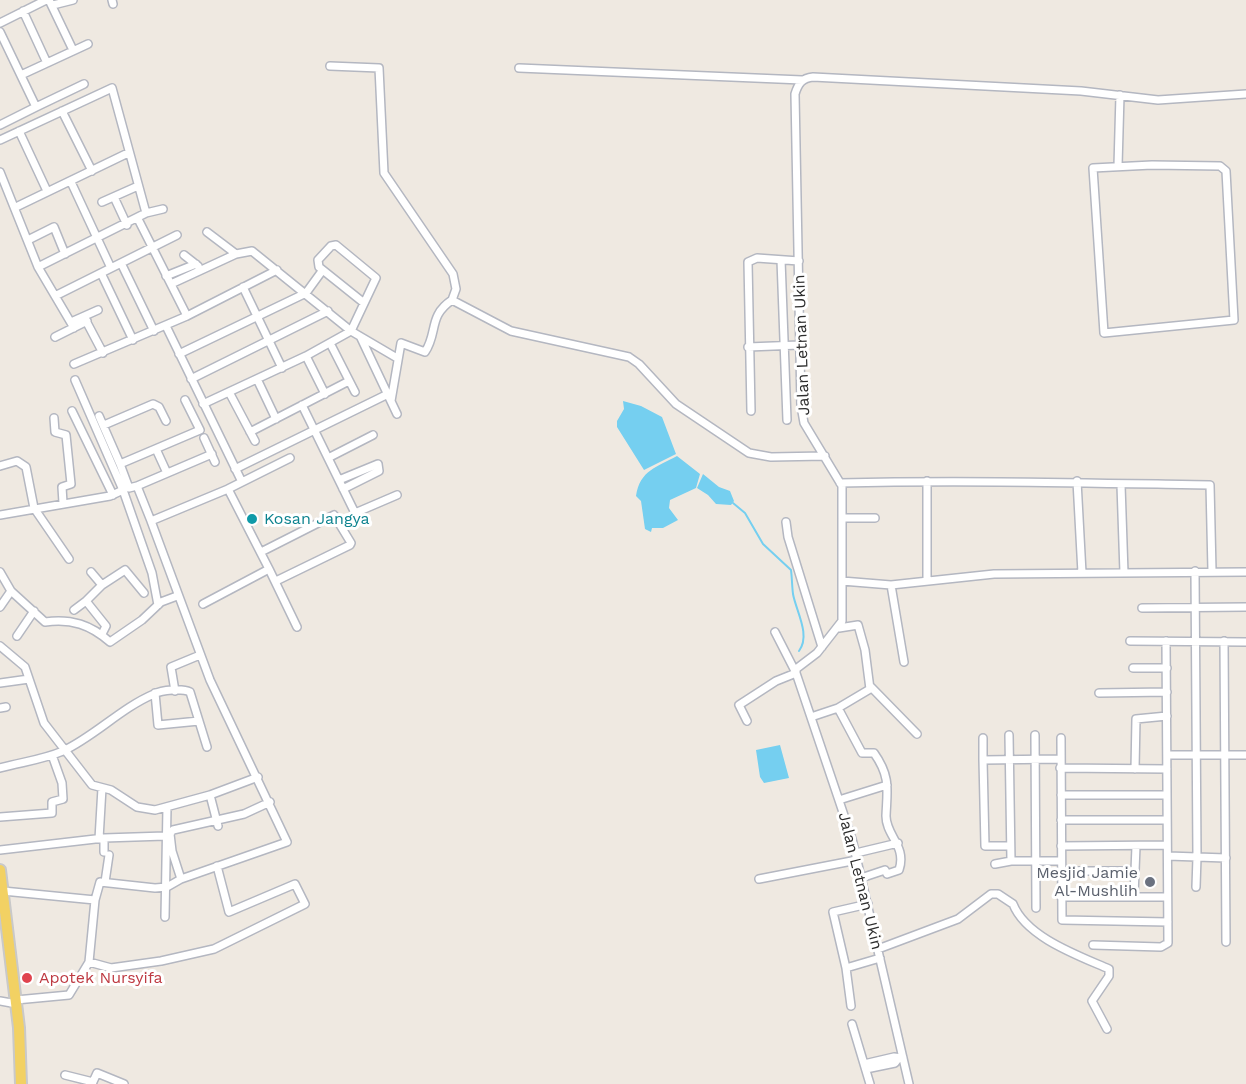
<!DOCTYPE html>
<style>
body{margin:0}
canvas{display:block;background:#efe9e1}
</style>
<canvas width="1246" height="1084"></canvas>
<script>
const c = document.querySelector('canvas').getContext('2d');
c.lineJoin = 'round';
function paint(path, color) { c.fillStyle = color; c.fill(path, 'evenodd'); }
function strokePath(path, color, width, dash) { c.strokeStyle = color; c.lineWidth = width; c.lineCap = dash ? 'butt' : 'round'; c.setLineDash(dash || []); c.stroke(path); }
function write(font, color, halo, rows, align = 'center') {
  c.font = font + ' "Work Sans",sans-serif'; c.lineWidth = 6; c.setLineDash([]); c.textBaseline = 'middle'; c.strokeStyle = halo; c.fillStyle = color; for (const [text, x, y, turn = 0] of rows) {
    c.save(); c.translate(x, y); c.rotate((+turn || 0) * Math.PI / 180); c.textAlign = isNaN(turn) ? turn : align; if (halo) c.strokeText(text, 0, 0); c.fillText(text, 0, 0); c.restore();
  }
}
const water = new Path2D(`
 M623,401L641,406L662,417L676,454L644,470L617,427V421L624,409Z
 M677,456L700,474L696,488L670,500L669,508L678,520L663,528H652L651,532L645,529L641,501L636,496C640,470 657,467 677,456Z
 M703,474L719,487L730,491L734,501L731,505L716,504L708,495L697,488Z
 M780,745L789,778L764,783L760,777L756,750Z`);
const stream = new Path2D(`
 M733,503L745,513L763,544L791,570C792,578 792,586 793,594C796,611 811,635 799,651`);
const minor = new Path2D(`
 M49,0L72,48
 M112,0L113,4
 M53,5L73,0
 M23,11L47,63
 M0,23L46,0
 M0,32L36,107L0,125
 M330,66L379,68L384,173L453,274L456,289L452,300L511,331L629,357L639,364L676,404L749,453L771,457L825,456
 M519,68L802,80
 M21,75L88,44
 M36,107L84,84
 M62,111L92,171
 M19,131L47,191
 M0,140L112,88L146,213
 M1152,165L1220,166L1226,171L1234,320L1104,333L1093,168Z
 M1118,166L1120,95
 M0,172L38,267L74,328
 M71,182L111,268
 M114,197L127,225
 M102,202L138,186
 M16,207L128,153
 M138,219L187,316
 M207,232L236,254
 M28,240L54,227L65,254
 M184,255L198,266
 M781,260L787,420
 M121,263L154,331
 M38,267L146,213L163,209
 M101,273L133,340
 M166,276L196,264
 M171,284L236,254L252,251L351,331L397,358
 M243,287L282,368
 M57,295L177,235
 M84,317L103,353
 M71,322L98,310
 M166,326L241,480
 M55,337L87,321
 M361,338L397,414
 M330,343L355,392
 M748,347L799,345
 M179,354L306,293L322,271
 M306,356L325,394
 M74,364L187,316L277,270
 M191,379L328,311
 M257,379L276,419
 M229,392L255,441
 M391,401L401,343L425,352C438,333 428,316 452,300
 M203,404L306,356L351,331L376,278L336,245L331,246L318,260L319,267L364,303
 M302,405L355,513L397,495
 M72,411L113,495
 M751,411L748,262L757,258L799,261
 M99,416L120,464
 M54,418L55,432L66,435L71,484L62,487L63,503
 M104,425L153,404L159,407L166,421
 M250,432L349,381
 M204,438L215,462
 M156,449L167,473
 M328,458L373,435
 M0,466L17,461L26,467L34,508L69,559
 M235,469L388,394
 M339,480L378,464L379,471L343,489
 M1077,481L1082,573
 M840,483C964,480 1087,483 1210,485L1212,571
 M1121,485L1124,573
 M137,486L129,488L120,464L200,430L185,400
 M228,489L290,458
 M123,490L152,573L158,605
 M0,515L110,496L123,490L75,380
 M842,518H875
 M151,521L137,486L212,454
 M786,522L788,537L822,647
 M261,552L334,515L351,543L350,545L276,581
 M269,569L297,627
 M0,572L11,591L45,622C71,618 91,625 110,642L142,620L161,602L177,596
 M91,572L102,585
 M842,581L891,585L994,574L1246,572
 M927,581V481
 M891,585L904,662
 M0,607L11,591
 M1142,608L1246,607
 M74,610L86,601
 M102,634L106,626L86,601L102,585L125,570L144,593
 M17,636L34,611
 M1130,641L1246,642
 M1224,641L1226,942
 M0,646L25,667L44,723L92,785L111,790L137,807L155,810L210,795L258,777
 M1133,668H1167
 M0,683L29,679
 M871,687L917,734
 M175,691L171,667L200,655
 M155,693L158,725L199,721
 M1099,693L1167,692
 M0,708L6,707
 M838,708L862,753H874C891,777 887,790 886,816C886,836 907,846 899,870L887,874L885,870L861,878
 M811,717L838,708L870,689L865,650L858,625L839,628
 M747,721L739,705L776,681L796,673L775,632
 M1009,735L1011,861H1061
 M1035,735L1036,908
 M983,738V760
 M1061,738L1062,920L1168,922
 M1168,755H1246
 M0,768C21,762 42,760 63,751C95,736 121,708 154,694C162,690 182,688 190,692L207,747
 M1060,768L1167,769
 M1135,769L1136,719L1167,716
 M210,795L218,826
 M1061,795H1167
 M839,800L887,785
 M0,817L52,813V802L63,799L62,783L52,755
 M1061,820H1167
 M99,839L102,788
 M1009,846H985L983,760L1061,759
 M1061,846L1167,845
 M0,850L104,838L165,836
 M104,852V838
 M856,853L898,843
 M1168,856L1197,857L1195,571
 M995,864L1011,861
 M1061,871H1135
 M181,879L172,851L170,834L173,830L244,814L270,802
 M759,879L857,860
 M105,882L109,855
 M1196,887L1197,857L1226,858
 M3,891L95,900
 M1134,896L1136,846
 M1061,897H1167
 M165,917L167,807
 M1093,945L1161,947L1168,943L1166,641
 M878,949L958,919L991,894H998L1013,904C1026,937 1077,955 1109,969V976L1092,1001L1107,1029
 M89,962L95,900L100,882L155,888L167,887L181,879L287,842L210,680L151,521L228,489L269,569L203,604
 M846,968L880,958
 M16,1000L69,995L89,962L111,968L161,961L214,949L305,904L295,884L229,912L217,866
 M0,1001L17,1004
 M851,1006L846,968L833,912L868,904
 M852,1024L870,1084
 M864,1064L894,1057L903,1058
 M866,1069L895,1063L898,1059
 M65,1075L93,1082
 M92,1084L97,1073L124,1084
 M909,1084L852,839L796,673V669L817,653L842,621V486L804,423L801,406L795,94C798,84 802,78 813,77L1081,91L1158,100L1246,94`);
const primary = new Path2D(`
 M0,870L19,1028L21,1084`);
const markers = [
 [252,519,6,"#0f9aa8"],
 [1150,882,6,"#6b7280"],
 [27,978,6,"#e0444e"]
];
const streetNames = [
 ["Jalan Letnan Ukin",802,345,-92],
 ["Jalan Letnan Ukin",860,881,76]
];
const cultureNames = [
 ["Kosan Jangya",264,519]
];
const worshipNames = [
 ["Mesjid Jamie",1138,873],
 ["Al-Mushlih",1138,891]
];
const healthNames = [
 ["Apotek Nursyifa",39,978]
];
paint(water, '#75cff0');
strokePath(stream, '#75cff0', 2);
strokePath(minor, '#b4b7c1', 10);
strokePath(primary, '#c9c9c9', 14);
strokePath(minor, '#fff', 7);
strokePath(primary, '#f2d163', 10);
for (const [x, y, r, color] of markers) { const dot = new Path2D(); dot.arc(x, y, r, 0, 2 * Math.PI); c.fillStyle = color; c.fill(dot); strokePath(dot, '#fff', 2); }
write('16px', '#2e2e2e', '#fff', streetNames);
write('16px', '#0d838f', '#fff', cultureNames, 'left');
write('16px', '#5b616d', '#fff', worshipNames, 'right');
write('16px', '#be3a42', '#fff', healthNames, 'left');
</script>
